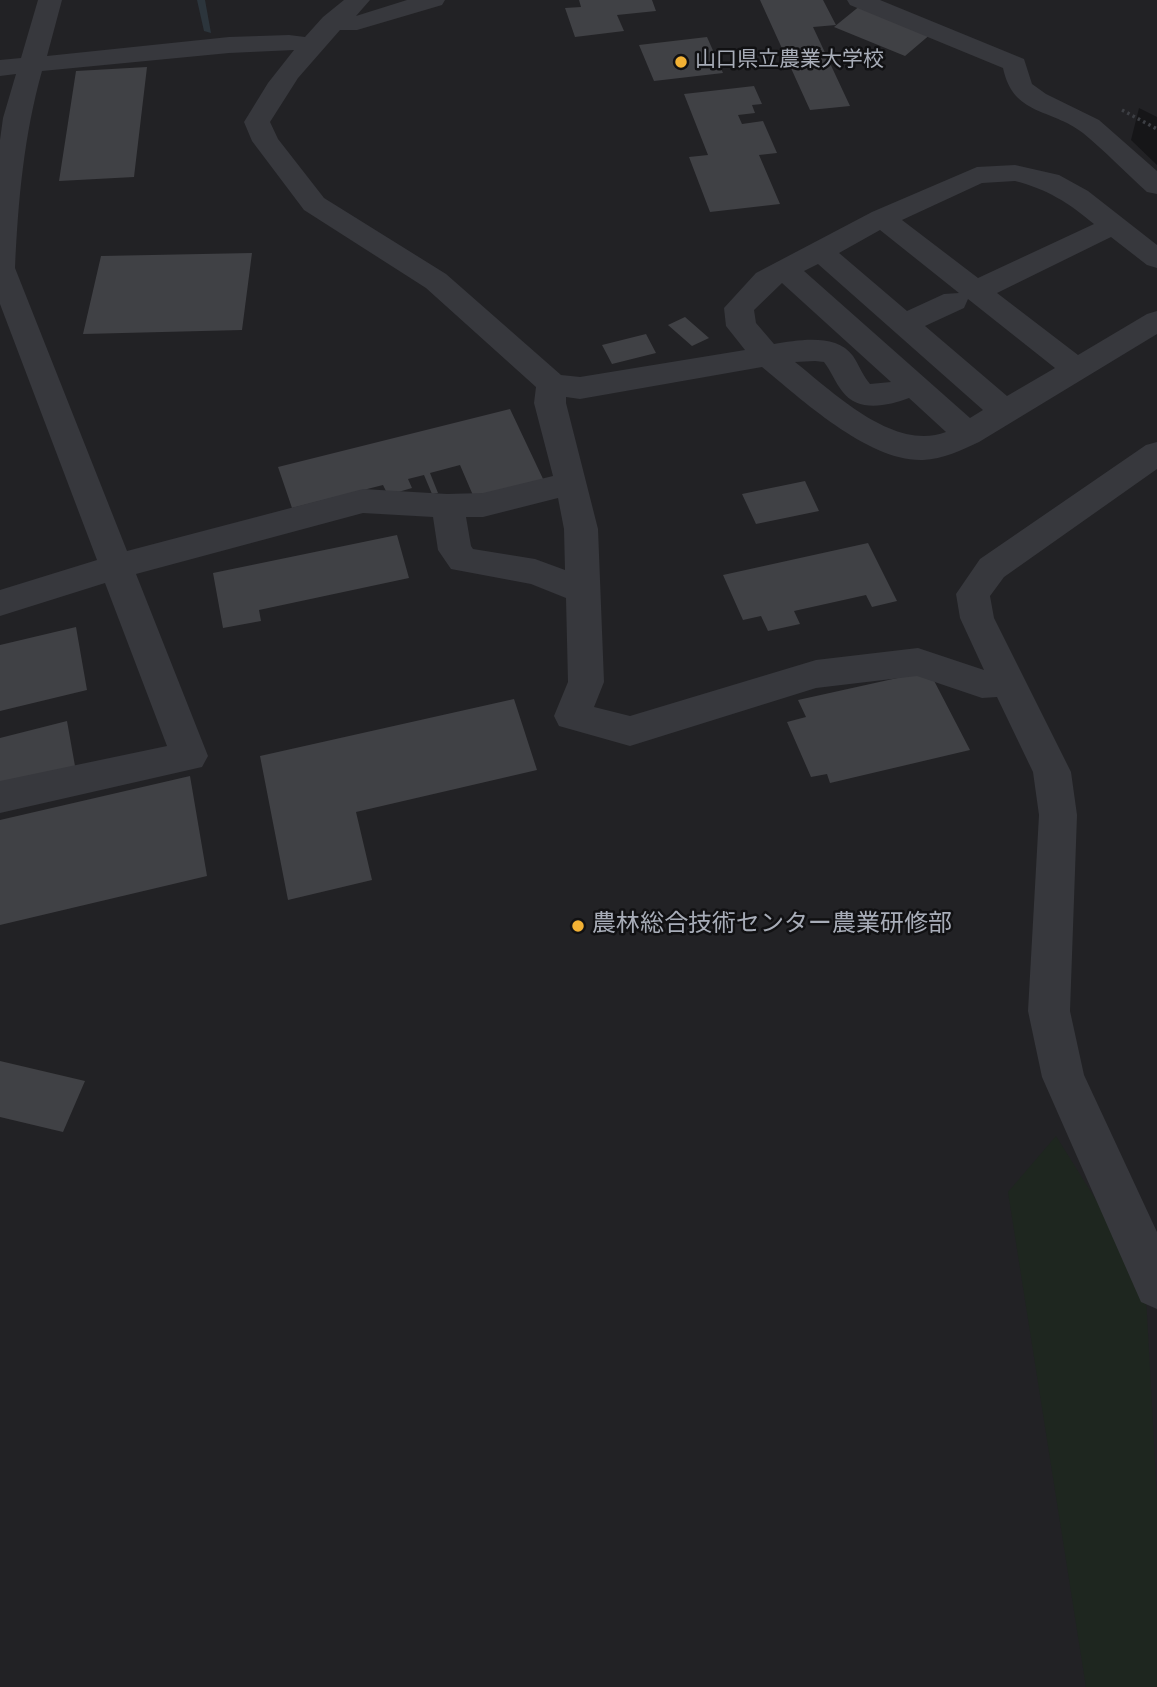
<!DOCTYPE html>
<meta charset="utf-8">
<style>
body{margin:0}
canvas{display:block;background:#161618}
</style>
<canvas width="1157" height="1687"></canvas>
<script>
const c = document.querySelector('canvas').getContext('2d');
c.lineJoin = 'round';
function paint(path, color) { c.fillStyle = color; c.fill(path, 'evenodd'); }
function strokePath(path, color, width, dash) { c.strokeStyle = color; c.lineWidth = width; c.lineCap = dash ? 'butt' : 'round'; c.setLineDash(dash || []); c.stroke(path); }
function write(font, color, halo, rows, align = 'center') {
  c.font = font + ' Overpass,"Noto Sans JP",sans-serif'; c.lineWidth = 5; c.setLineDash([]); c.textBaseline = 'middle'; c.strokeStyle = halo; c.fillStyle = color; for (const [text, x, y, turn = 0] of rows) {
    c.save(); c.translate(x, y); c.rotate((+turn || 0) * Math.PI / 180); c.textAlign = isNaN(turn) ? turn : align; if (halo) c.strokeText(text, 0, 0); c.fillText(text, 0, 0); c.restore();
  }
}
const built = new Path2D(`
 M0,0H1157V117L1139,108L1131,140L1157,165V1687H0Z`);
const green = new Path2D(`
 M1056,1136L1145,1278L1157,1499V1687H1086L1008,1192Z`);
const stream = new Path2D(`
 M197,0H205L211,33L204,31Z`);
const building = new Path2D(`
 M579,0H652L656,11L617,15L624,31L575,37L565,8L581,7Z
 M760,0H823L836,25L813,27L850,106L810,110Z
 M861,5L932,33L905,56L834,27Z
 M707,37L723,73L654,81L639,45Z
 M147,67L134,177L59,181L76,71Z
 M754,86L762,104L752,105L755,113L738,115L742,124L763,121L777,153L759,155L780,204L710,212L689,157L708,155L684,94Z
 M252,253L242,330L83,334L101,256Z
 M685,317L709,338L692,346L668,325Z
 M646,334L656,353L612,364L602,345Z
 M510,409L544,481L475,500L460,465L430,473L438,493L432,494L424,475L408,479L412,488L388,495L383,485L292,508L278,467Z
 M805,481L819,511L756,524L742,494Z
 M397,535L409,578L259,610L261,621L223,628L213,573Z
 M868,543L897,601L872,607L866,595L794,611L800,624L768,631L761,616L743,620L723,575Z
 M76,627L87,690L0,711V645Z
 M929,671L970,750L830,783L827,774L811,777L787,722L806,717L798,700Z
 M514,699L537,770L356,812L372,880L288,900L260,756Z
 M67,721L75,766L0,785V738Z
 M190,776L207,876L0,925V820Z
 M0,1061L85,1081L63,1132L0,1117Z`);
const path = new Path2D(`
 M1122,110L1157,129`);
const minor = new Path2D(`
 M38,0H62L47,56L229,37L289,35L305,37L323,17L344,0H370L356,16L407,0H445L442,5L357,30H340L298,78L270,122L278,139L324,198L446,274L561,375L580,377L745,350L726,326L724,308L756,273L872,212L977,167L1015,165L1059,175L1088,191L1157,245V268L1147,265L1111,237L997,293L1078,355L1147,314L1157,311V334L979,442C962,450 943,459 923,460C869,462 801,399 762,367L580,399L566,397V403L598,529L604,682L594,707L630,716L816,660L918,648L984,670L960,618L956,594L980,559L1146,445L1157,442V469L1004,577L990,596L994,618L1071,772L1077,815L1070,1011L1084,1075L1157,1232V1309L1141,1302L1042,1077L1028,1011L1039,815L1033,772L997,697L982,698L917,676L816,688L630,746L559,726L554,716L568,682L566,598L531,584L451,569L438,550L433,517L363,513L136,574L208,756L202,767L0,813V781L167,746L105,583L0,616V590L97,560L0,304V140L3,118L16,74L0,76V60L21,58ZM294,50L268,83L244,122L252,141L304,210L426,288L536,387L534,403L553,476L483,493L447,494L363,489L127,551L15,268C18,201 24,135 42,71L229,53ZM1015,181C1047,189 1069,203 1094,224L978,278L902,220L982,183ZM880,230L959,293L944,294L907,311L839,253ZM818,264L983,410L970,418L804,271ZM782,283L891,382L870,384C863,376 859,365 853,356C836,333 799,340 774,344L756,323L754,310ZM968,299L1055,368L1007,396L925,326L964,308ZM815,361L824,362C831,371 835,382 842,391C858,413 887,406 909,398L946,432C894,452 833,392 795,362ZM558,498L564,529L565,570L535,559L473,549L471,546L466,517H483Z
 M847,0H880L1024,59L1032,84L1046,94L1099,120L1157,171V194L1147,192C1126,173 1105,151 1083,133C1051,108 1013,116 1003,68L850,5Z`);
const markers = [
 [681,62,7,"#f2b134"],
 [578,926,7,"#f2b134"]
];
const farPoinames = [
 ["山口県立農業大学校",695,62]
];
const poiNames = [
 ["農林総合技術センター農業研修部",592,926]
];
paint(built, '#222225');
paint(green, '#1e261f');
paint(stream, '#2c353c');
paint(building, '#404145');
strokePath(path, '#3d3f44', 3.5, [2.5, 3.5]);
paint(minor, '#37383d');
for (const [x, y, r, color] of markers) { const dot = new Path2D(); dot.arc(x, y, r, 0, 2 * Math.PI); c.fillStyle = color; c.fill(dot); strokePath(dot, '#111113', 2.5); }
write('21px', '#a8adb8', '#111113', farPoinames, 'left');
write('24px', '#a8adb8', '#111113', poiNames, 'left');
</script>
